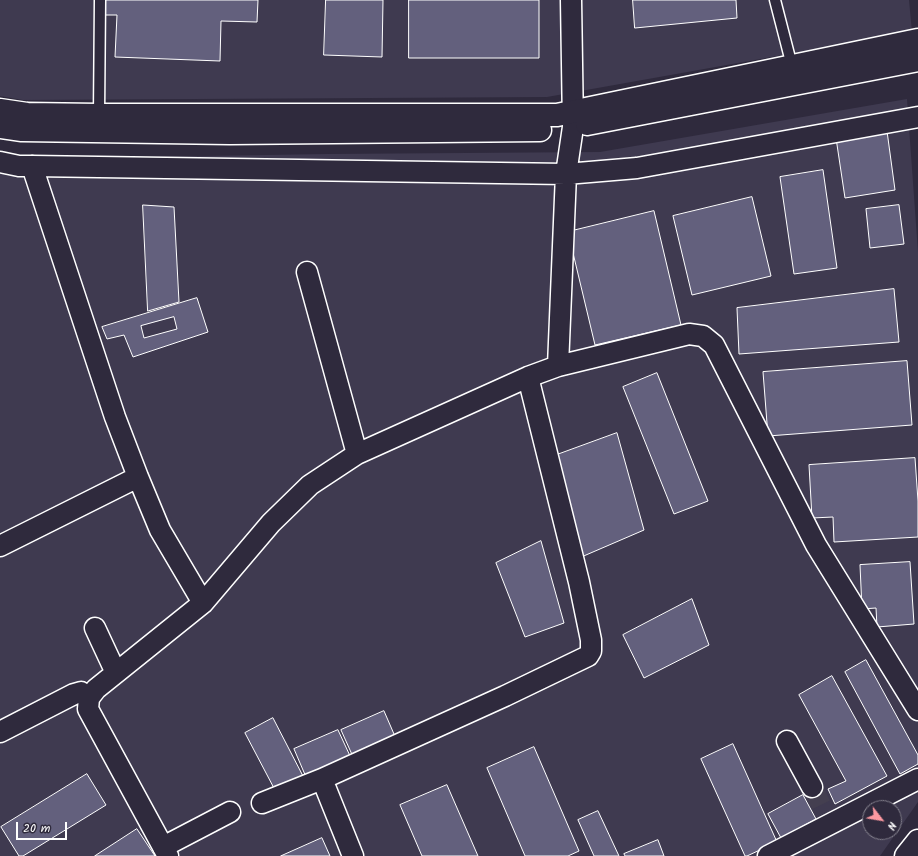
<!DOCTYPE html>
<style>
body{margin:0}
#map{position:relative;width:918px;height:856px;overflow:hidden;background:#2f2a3d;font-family:Kalam,sans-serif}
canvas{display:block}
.north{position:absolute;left:862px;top:800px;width:40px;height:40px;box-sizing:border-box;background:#2f2a3d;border:1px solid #827f8b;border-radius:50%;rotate:121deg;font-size:11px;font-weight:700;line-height:16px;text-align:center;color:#fff}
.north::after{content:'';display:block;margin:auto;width:14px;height:18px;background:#ff9aa2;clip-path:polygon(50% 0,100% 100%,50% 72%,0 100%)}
.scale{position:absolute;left:16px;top:822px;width:51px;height:18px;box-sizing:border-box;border:2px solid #fff;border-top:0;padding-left:5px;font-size:12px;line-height:14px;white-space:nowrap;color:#fff;-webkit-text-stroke:3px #2f2a3d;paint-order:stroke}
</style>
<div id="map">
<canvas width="918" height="856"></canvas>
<div class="north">N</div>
<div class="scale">20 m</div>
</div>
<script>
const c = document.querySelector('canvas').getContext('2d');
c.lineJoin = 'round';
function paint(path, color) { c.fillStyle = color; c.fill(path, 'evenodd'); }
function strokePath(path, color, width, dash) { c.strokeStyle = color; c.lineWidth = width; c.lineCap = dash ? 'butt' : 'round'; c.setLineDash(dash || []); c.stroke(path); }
const built = new Path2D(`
 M0,0H909L912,32L547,97L23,100L0,96Z
 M907,99L918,252V802L880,856H0V155L18,159L327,154L600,152ZM870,808H894V832H870Z`);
const building = new Path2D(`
 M106,0H258L257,22L221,21L220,61L115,57L117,15H105Z
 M326,0H383L382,57L324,55Z
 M409,0H539V58H409Z
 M633,0H736L737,18L635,28Z
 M887,131L895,190L845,198L836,138Z
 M823,170L837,268L794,274L780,177Z
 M752,197L771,276L692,295L673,216Z
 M143,205L174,207L179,302L148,311Z
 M899,205L904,244L870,248L866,209Z
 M654,211L681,325L595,345L568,232Z
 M894,289L899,342L739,354L737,308Z
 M197,298L208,332L133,357L124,335L107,339L102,327ZM174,317L177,329L144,338L141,326Z
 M907,361L912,425L768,436L763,372Z
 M657,373L708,501L674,514L623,387Z
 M617,433L644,530L579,558L554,456Z
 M915,458L918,501V537L834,542L833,517L812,518L809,465Z
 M541,541L564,623L525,637L496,563Z
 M910,562L914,624L877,627L876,608L862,609L860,565Z
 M692,599L709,645L644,678L623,635Z
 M866,660L918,755V764L900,774L845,672Z
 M832,676L887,776L835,804L828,789L846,781L799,695Z
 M384,711L397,741L354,759L341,730Z
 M273,718L304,778L276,792L245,733Z
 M338,730L351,758L306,777L294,749Z
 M733,744L777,842L747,856H745L701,759Z
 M534,747L579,851L568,856H525L487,768Z
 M87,774L106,805L23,856H19L1,827Z
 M447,785L478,856H422L400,805Z
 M803,795L816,819L781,838L768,814Z
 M598,811L619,856H594L578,820Z
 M137,829L155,856H95Z
 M322,838L330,856H281Z
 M658,840L664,856H625L624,854Z`);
const streetTunnel = new Path2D(`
 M812,787L823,809`);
const lane = new Path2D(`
 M775,0L792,66
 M99,115L100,0`);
const street = new Path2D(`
 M0,162L19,166H32L566,174L637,168L918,117
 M32,166L115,417L138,477L160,530L203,603
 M307,272L357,454
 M558,366L689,334L703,336L714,345L816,545L918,710
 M0,546L138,477
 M95,628L116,673
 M0,732L74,694L81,692L89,698
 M787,741L812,787
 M262,803L322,779
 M163,847L230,812
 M168,856L88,709L89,698L96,689L203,603L271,523L310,485L357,454L528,377L558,366L566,174L573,127L571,0
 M353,856L322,779L505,696L588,656L591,651V640L579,582L528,377
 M768,856L918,779`);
const secondary = new Path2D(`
 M0,110L27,114L99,115H557L918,40
 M587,124L918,60
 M0,127L22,130L230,133L540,130
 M906,856L918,841`);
paint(built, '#3f3a50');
paint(building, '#63607d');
strokePath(building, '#fff', 1);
strokePath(streetTunnel, '#443f50', 20, [20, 10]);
strokePath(lane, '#fff', 13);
strokePath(street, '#fff', 23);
strokePath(secondary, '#fff', 25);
strokePath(lane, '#2f2a3d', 10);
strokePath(street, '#2f2a3d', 20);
strokePath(secondary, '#2f2a3d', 22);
</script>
